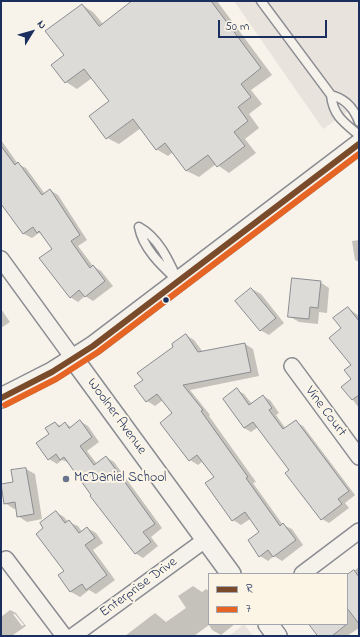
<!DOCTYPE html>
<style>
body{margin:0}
#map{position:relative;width:360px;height:637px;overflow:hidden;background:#f7f3ea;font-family:"Indie Flower",sans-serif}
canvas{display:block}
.frame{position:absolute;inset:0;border:2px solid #1b2f5e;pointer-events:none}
.legend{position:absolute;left:208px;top:573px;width:140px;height:52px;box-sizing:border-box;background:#fcf5e5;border:1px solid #a2a6af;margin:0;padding:5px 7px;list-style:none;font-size:12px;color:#1b2f5e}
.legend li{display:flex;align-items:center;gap:8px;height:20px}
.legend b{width:20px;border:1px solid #a2a6af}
.north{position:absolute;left:12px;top:12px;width:40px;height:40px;-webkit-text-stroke:3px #fcf5e5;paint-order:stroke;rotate:53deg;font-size:11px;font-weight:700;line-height:16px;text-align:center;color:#1b2f5e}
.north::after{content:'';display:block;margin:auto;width:14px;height:18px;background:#1b2f5e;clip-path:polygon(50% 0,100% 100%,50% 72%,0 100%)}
.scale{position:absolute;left:218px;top:20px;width:109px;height:18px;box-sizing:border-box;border:2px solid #1b2f5e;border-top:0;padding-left:5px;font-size:12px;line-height:14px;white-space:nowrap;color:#1b2f5e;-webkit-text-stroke:3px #fcf5e5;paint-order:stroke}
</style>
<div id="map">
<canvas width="360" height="637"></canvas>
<div class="frame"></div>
<ul class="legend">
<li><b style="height:5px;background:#7a4b2a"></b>R</li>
<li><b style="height:5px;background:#e66424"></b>7</li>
</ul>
<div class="north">N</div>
<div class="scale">50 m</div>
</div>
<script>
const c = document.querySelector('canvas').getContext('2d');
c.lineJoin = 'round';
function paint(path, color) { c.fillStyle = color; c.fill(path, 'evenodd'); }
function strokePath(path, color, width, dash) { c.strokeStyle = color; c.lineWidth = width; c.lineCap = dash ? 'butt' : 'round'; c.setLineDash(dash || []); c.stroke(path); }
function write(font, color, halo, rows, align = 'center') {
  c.font = font + ' "Indie Flower",sans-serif'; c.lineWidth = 4; c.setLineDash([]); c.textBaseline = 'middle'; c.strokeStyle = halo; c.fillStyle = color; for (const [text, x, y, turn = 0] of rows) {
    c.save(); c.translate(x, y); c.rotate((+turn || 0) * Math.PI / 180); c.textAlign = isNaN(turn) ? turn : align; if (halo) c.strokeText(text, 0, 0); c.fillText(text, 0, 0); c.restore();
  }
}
const built = new Path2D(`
 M234,1H359V104L323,129Z
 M244,624L253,636H229Z`);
const shadow = new Path2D(`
 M134,1H217L272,75L251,90L262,104L249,114L259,128L245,139L256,153L229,173L216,164L199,177L187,171L173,152L168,156L156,149L141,128L119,144L107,138L110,101L92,78L77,89L66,82L65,55L82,5L93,12L103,24Z
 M1,140L18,164L26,168L45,194L50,190L58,195L87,240L78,246L93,266L101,271L113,286L93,301L85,296L78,302L70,297L53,250L42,234L39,233L32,238L24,234L1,203Z
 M359,240V262L355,260L352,241Z
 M320,282L329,288L327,313L319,312L318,324L299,322L289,316Z
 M252,289L261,294L284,323L269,335L260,330Z
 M348,308L359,316V408L343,387L353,379L352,365L343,328Z
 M1,309L10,322L1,328Z
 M186,335L194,340L203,352L245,344L253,349L259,376L190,390L210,415L209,416L256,482L253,483L283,525L292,529L303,545L282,561L274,556L268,561L260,556V532L250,519L241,525L233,520L206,484L215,477L203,461L198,465L190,460L161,423L173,414L163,400L155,406L147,401L144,380Z
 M237,390L244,394L252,404L263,396L270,400L279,413L276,415L286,429L296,422L303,426L355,495L345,503L349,508L329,523L322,519L290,470L258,427L251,432L244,428Z
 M80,421L88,426L99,442L87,451L97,464L106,457L114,462L162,528L151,537L158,546L143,558L135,553L70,463L62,460L57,464L49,459L50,434L55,423L61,426L65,423L71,427Z
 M26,469L35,474L42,519L27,522L18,516L17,508L14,509L5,503L14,483Z
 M56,512L64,517L68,522L78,526L82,532L87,528L96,533L103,543L93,550L115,580L96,594L89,590L80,597L71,592L59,575L66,571L45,529Z
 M359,567V628L347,636H320L311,624H347V576Z
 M193,586L202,592L206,589L209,591V624H235L221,635L212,630L209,625L194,636H125L155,613L166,622L186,608L178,596Z
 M10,610L16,613L26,626L13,635L14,636H1V617ZM13,614H15L24,625L22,626Z`);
const building = new Path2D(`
 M132,1H211L261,68L241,84L251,97L238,107L248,121L234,132L245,146L217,167L208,155L186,171L165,143L156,150L133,119L106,139L89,116L109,101L84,69L65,83L51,65L64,55L45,31L82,4L99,26Z
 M1,146L15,165L18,162L42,195L50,189L80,235L71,241L90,268L93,265L105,281L85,297L79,290L70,298L39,258L52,249L39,231L37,233L33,227L23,234L1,204Z
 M292,278L321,281L318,308L310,307L309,319L288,317Z
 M251,288L276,318L260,331L235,301Z
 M348,307L359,321V395L352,400L341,387L351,379L344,370L351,365L329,338L341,328L333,318Z
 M186,334L198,352L245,343L251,372L183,385L203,410L201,411L248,477L246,478L280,526L283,523L296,540L273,557L268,550L259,557L248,540L259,532L245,512L232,521L205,483L214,477L197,455L189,461L160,423L172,413L157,394L146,402L134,386L143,380L137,373L173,347L172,344Z
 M237,388L249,405L263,395L272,408L269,410L283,429L296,420L349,491L338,499L342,504L321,520L285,473L289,470L253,422L244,428L223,399Z
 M80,420L92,437L80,446L94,465L106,456L155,524L143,532L151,542L135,554L90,496L91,495L64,457L60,460L56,454L48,460L36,443L49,434L45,428L55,422L59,427L65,422L69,428Z
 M26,468L34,514L17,517L15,502L4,504L1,484L13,482L11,470Z
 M56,511L65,523L69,520L79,533L87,527L95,538L85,545L107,575L86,590L82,584L70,592L58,575L64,571L36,534L43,528L40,523Z
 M354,570L359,577V624L347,608V575Z
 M309,624H347L332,636H318Z`);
const service = new Path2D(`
 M261,1L331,95C333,115 343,122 359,135
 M331,95C346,99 354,108 359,122
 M139,227C159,238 169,261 178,281C162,266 143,249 139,227Z`);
const minor = new Path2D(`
 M1,259L73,358
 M292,366L359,457
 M6,559L64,636
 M302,574L359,531
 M73,636L205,540`);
const tertiary = new Path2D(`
 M73,358L231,574
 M1,398L52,372L93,346L359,144
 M268,624L277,636`);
const bus1 = new Path2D(`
 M1,398L52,372L93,346L359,144`);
const bus2 = new Path2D(`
 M5,405L56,379L98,352L359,154`);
const markers = [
 [166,300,3.5,"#1b2f5e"],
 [66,479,4,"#68748f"]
];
const streetNames = [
 ["Vine Court",325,412,53],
 ["Woolner Avenue",116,417,54],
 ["Enterprise Drive",139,588,-36]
];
const poiNames = [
 ["McDaniel School",74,479]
];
paint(built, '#e8e4dd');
paint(shadow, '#0003');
paint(building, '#dddbd7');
strokePath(building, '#8a8c91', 1);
strokePath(service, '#8a8c91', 11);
strokePath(minor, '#8a8c91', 18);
strokePath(tertiary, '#8a8c91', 22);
strokePath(service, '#f5f2ec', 8);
strokePath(minor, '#f5f2ec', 15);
strokePath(tertiary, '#f5f2ec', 19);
strokePath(bus1, '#7a4b2a', 6);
strokePath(bus2, '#e66424', 6);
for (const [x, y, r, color] of markers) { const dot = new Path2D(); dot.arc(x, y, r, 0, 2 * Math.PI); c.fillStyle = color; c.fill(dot); strokePath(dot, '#fcf5e5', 1.5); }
write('14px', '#1b2f5e', '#fcf5e5', streetNames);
write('14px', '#1b2f5e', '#fcf5e5', poiNames, 'left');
</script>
